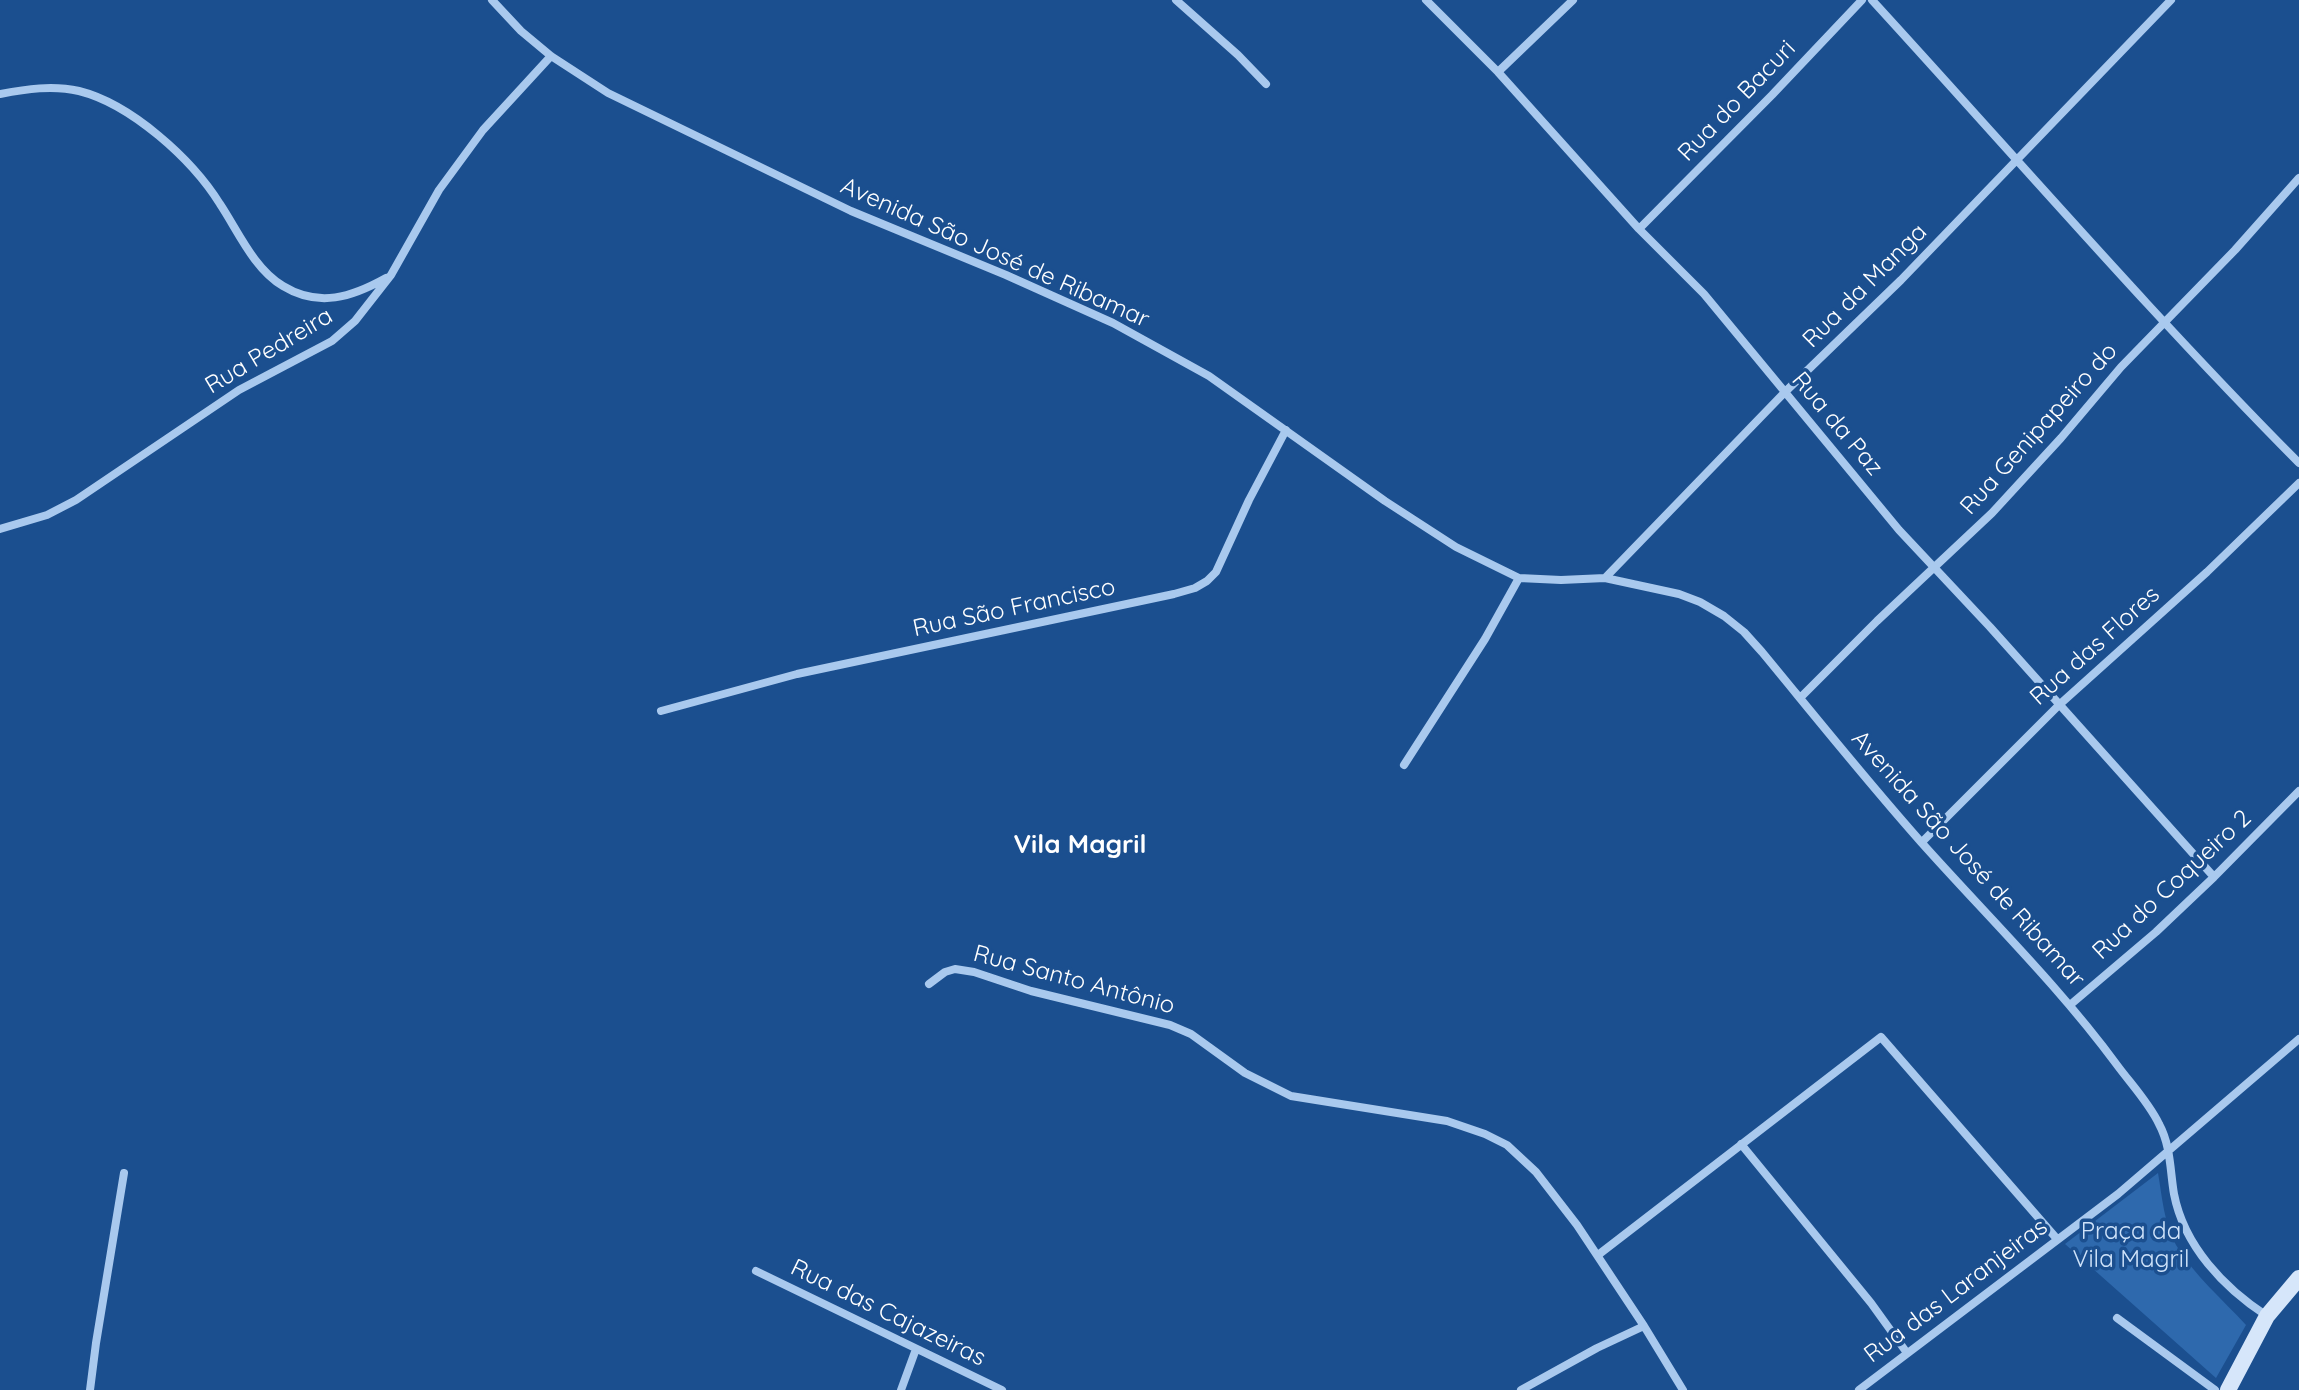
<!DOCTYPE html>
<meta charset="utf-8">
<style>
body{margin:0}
canvas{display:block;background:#1b4f8f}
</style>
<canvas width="2299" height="1390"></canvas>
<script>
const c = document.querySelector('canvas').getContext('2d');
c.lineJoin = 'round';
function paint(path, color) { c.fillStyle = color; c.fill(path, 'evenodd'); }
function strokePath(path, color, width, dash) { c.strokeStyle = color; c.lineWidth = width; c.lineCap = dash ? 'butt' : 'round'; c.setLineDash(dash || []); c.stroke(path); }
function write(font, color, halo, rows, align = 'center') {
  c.font = font + ' Quicksand,sans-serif'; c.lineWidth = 7; c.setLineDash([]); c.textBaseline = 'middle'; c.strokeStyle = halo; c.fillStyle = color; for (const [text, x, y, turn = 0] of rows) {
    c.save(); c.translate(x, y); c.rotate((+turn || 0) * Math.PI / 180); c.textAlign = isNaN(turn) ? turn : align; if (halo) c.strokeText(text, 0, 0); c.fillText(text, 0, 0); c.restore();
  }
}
const green = new Path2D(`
 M2158,1173C2162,1196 2164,1224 2176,1245C2194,1275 2223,1300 2246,1325L2216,1378L2065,1244Z`);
const street = new Path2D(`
 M492,0L521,31L551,56L608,93L851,211L1006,275L1113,323L1209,376L1385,501L1456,547L1519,578L1561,580L1605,578L1679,594L1700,602L1724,616L1744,632L1762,652C1814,715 1866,780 1921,842C1987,916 2058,985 2117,1065C2131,1084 2149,1103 2159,1124C2171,1146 2170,1171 2174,1194C2184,1246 2224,1288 2267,1316
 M1176,0L1238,55L1266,84
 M1426,0L1498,72L1639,229L1704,294L1899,530L1990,627L2214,877
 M1872,0C2014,155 2151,314 2299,463
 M1498,72L1573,0
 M0,94C26,89 53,85 79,91C131,104 192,159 220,204C238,231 254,269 283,286C319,308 352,297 386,278
 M1639,229L1772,95L1862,0
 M0,529L47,515L76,500L239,390L332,341L355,321L391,275L439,190L483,130L551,56
 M1605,578L1785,392L1901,280L2171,0
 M1800,698L1877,621L1992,513L2061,438L2121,367L2235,250L2299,178
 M661,711L797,674L1174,594L1195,588L1207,581L1216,572L1249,500L1286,430
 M1404,765L1485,639L1519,578
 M1922,842L2059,705L2207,572L2299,483
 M929,984L945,972L955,969L974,972L1031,991L1170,1025L1191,1034L1245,1073L1291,1096L1447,1121L1485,1134L1507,1145L1536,1172L1577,1225L1644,1326L1683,1390
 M2070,1005L2156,932L2214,877L2299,791
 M1741,1144L1871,1303L1907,1353
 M1598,1255L1881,1037L2057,1239
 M756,1271L1002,1390
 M2117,1318L2215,1390
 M90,1390L96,1343L124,1173
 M901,1390L916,1349
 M1521,1390L1597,1348L1644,1326
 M1859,1390L2118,1194L2299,1039`);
const secondary = new Path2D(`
 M2228,1390L2267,1316L2299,1278`);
const streetNames = [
 ["Rua do Bacuri",1737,101,-46],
 ["Avenida São José de Ribamar",995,253,24],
 ["Rua da Manga",1865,286,-45],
 ["Rua Pedreira",269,351,-31],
 ["Rua da Paz",1837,424,50],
 ["Rua Genipapeiro do",2039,429,-48],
 ["Rua São Francisco",1014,608,-12],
 ["Rua das Flores",2095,646,-42],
 ["Avenida São José de Ribamar",1968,859,48],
 ["Rua do Coqueiro 2",2172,885,-43],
 ["Rua Santo Antônio",1074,980,15],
 ["Rua das Laranjeiras",1956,1291,-37],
 ["Rua das Cajazeiras",888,1313,26]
];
const parkNames = [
 ["Praça da",2131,1232],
 ["Vila Magril",2131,1260]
];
const neighbourhoodNames = [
 ["Vila Magril",1080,845]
];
paint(green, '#2e69ad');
strokePath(street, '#a9c9ee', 8);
strokePath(secondary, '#d6e6fa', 16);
write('24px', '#fff', '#1b4f8f', streetNames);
write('24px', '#cfe3fa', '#1b4f8f', parkNames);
write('bold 26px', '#fff', '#1b4f8f', neighbourhoodNames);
</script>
